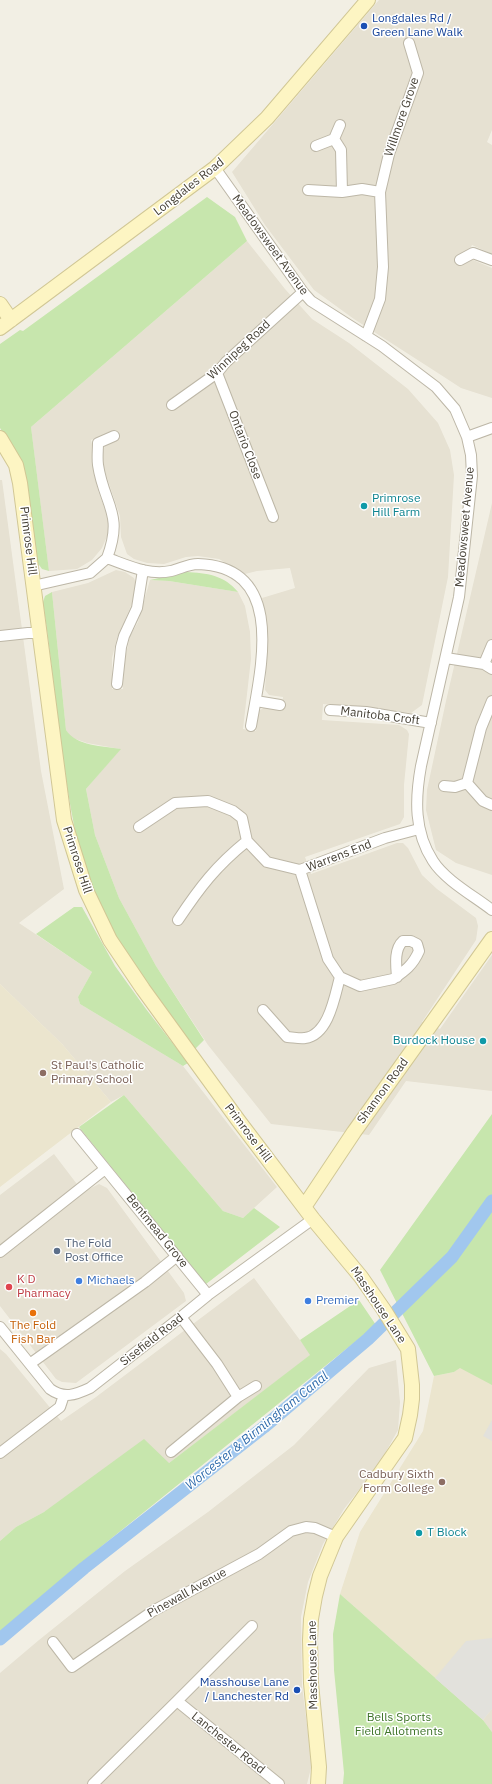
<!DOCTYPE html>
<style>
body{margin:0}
canvas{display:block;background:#f2efe4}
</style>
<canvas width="492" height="1784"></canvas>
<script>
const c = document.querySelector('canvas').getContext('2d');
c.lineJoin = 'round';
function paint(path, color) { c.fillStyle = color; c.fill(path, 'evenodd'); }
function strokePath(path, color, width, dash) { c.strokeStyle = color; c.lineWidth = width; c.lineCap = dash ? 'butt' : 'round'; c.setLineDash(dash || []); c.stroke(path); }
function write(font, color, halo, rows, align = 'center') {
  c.font = font + ' "IBM Plex Sans",sans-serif'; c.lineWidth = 3; c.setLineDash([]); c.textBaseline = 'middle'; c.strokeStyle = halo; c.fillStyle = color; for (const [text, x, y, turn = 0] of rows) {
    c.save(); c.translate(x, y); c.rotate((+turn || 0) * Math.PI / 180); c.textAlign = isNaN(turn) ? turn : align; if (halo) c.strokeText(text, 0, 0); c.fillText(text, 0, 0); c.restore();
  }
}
const residential = new Path2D(`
 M379,0H492V130L487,142L492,145V254L472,245L466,257L492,268V398L461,388L441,375L354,319L314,290L265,225L232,172Z
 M247,241L285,289L312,319L349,343L408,389L438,423L450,450L454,475L448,577L422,705L411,713L323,704L322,720L399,725L407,730L409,734L404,785V817L400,824L305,857L311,874L397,843H403L408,848L422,875L437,889L476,918L478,926L476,940L422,1022L440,1029L492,955V1091L406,1081L369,1135L271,1124L208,1045L156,966L119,898L95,835L86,789L120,749L87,743L70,737L66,730L52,592L88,583L116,570L125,572L134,578L137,586L134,599L117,638L112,658V689H123L122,672L130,636L138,622L150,580L169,581L238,592L245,606L250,632L251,659L243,729L256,731L258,711L264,708L282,711L283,697L269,695L265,690L268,633L262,598L295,588L290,568L257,571L245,574L219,559L198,556L186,557L164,564L147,563L134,559L127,554L121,537L120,516L102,463L103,452L105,445L118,438L116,430L91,440L94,453L92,464L98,491L107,514L109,523L108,534L102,548L92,560L77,569L49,571L31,427Z
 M0,480H2L41,771L64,889L19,923L92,972L78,997L80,1004L183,1066L277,1187L243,1218L223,1211L124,1095L111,1102L62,1044L0,984Z
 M492,503V875L456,863L436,850L426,810L427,790L446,701Z
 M54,1154L83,1192L99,1184L107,1188L184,1293L186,1301L76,1383L62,1382L56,1379L0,1306V1195Z
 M254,1278L311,1355L169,1463L44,1512L16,1527L0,1541V1349L6,1354L61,1421L96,1397Z
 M396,1360L400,1402L398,1430L379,1464L344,1509L323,1544L308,1582L301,1617L302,1686L312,1764L307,1784H0V1673L39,1640L125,1571L208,1512L294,1445L369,1368Z
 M492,1709V1732L483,1720Z`);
const education = new Path2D(`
 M0,984L62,1044L111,1102L0,1187Z
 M492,1343V1709L483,1720L340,1594L360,1532L423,1431L434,1376L454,1372Z`);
const green = new Path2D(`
 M207,197L235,217L247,241L31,427L49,571L42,569L37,562L27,483L19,457L0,428V344L20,330L23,331Z
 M186,572C207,573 224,575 238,592L169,581L150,580Z
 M52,592L66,730C76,746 103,746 121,749L86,789L95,835L119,898L156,966L204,1040L195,1049C163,1005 128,962 103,913C82,873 73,824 66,779C57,720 52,661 43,602L45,596Z
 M74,907H82L115,966L146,1009L188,1063L183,1066L80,1004L78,997L92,972L36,934Z
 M124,1095L223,1211L243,1218L254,1208L280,1227L206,1284L79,1127Z
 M492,1114V1385L460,1368L454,1372L434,1376L380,1270Z
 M359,1300L376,1325L92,1554L0,1632V1541L16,1527L44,1512L144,1439L169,1463L310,1355L300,1340Z
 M340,1594L483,1720L492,1732V1784H343L344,1773L334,1670L333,1634Z`);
const parking = new Path2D(`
 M492,1420V1441L483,1436Z
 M492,1638V1709L483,1720L435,1678L466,1641Z`);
const canal = new Path2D(`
 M0,1639L84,1568L264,1427L368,1339L452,1257L492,1201`);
const street = new Path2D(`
 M334,139L341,150L342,192
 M316,146L334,139L340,125
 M215,168L303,292L311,301L382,346L436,387L455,409L467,437L471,455L472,476L459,597L421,766C415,799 414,832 433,861C445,880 474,896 492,910
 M308,190L342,192L362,189L380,192L383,267L380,299L366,336
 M380,192L389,154L418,73L409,43
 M460,260L473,253L492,260
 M217,373L273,517
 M172,405L217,373L226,362L303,292
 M467,437L492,428
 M107,558C124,513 104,505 98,465C97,458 98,450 98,443L114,436
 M33,586L90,573L107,558C127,565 149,576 171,571C180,569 188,564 198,564C287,567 261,668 251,726
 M0,636L28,633H40
 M446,658L484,664L492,669
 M484,664L492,645
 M117,684L121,647L124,636L137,608L143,570
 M256,701L280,705
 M492,701L481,728L467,783L483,801L492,805
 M330,710L366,712L431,723
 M444,786L455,787L467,783
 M139,827L175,803L208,801L233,811L242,818L247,841L267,862L300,870
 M178,920C200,887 216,866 247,841
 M397,977C396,965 394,949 403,941H411L417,944L419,951C413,965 405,971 393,979L360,986L340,977L328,959L300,870L385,838L419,829
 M263,1010L287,1037C292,1037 300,1039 305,1038C329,1035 335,995 340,977
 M77,1134L208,1295
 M0,1252L105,1169
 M0,1327L50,1389C64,1399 75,1395 90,1388L181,1317L208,1295L313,1219
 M31,1363L145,1282L177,1256
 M238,1397L256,1386
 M171,1452L238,1397L217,1364L181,1317
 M0,1453L60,1407L64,1395
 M53,1642L72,1667L153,1611L259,1554L291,1531L306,1527L315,1528L336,1537
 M177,1701L252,1626
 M93,1784L177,1701L279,1784`);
const secondary = new Path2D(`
 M0,304L11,320
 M0,328L215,168L267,118L368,0
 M0,438L16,465L20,483L64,820L86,890L110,940L143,989L238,1120L313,1219L361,1277L384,1310L408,1349L412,1385V1399L410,1415L405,1438L336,1537L320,1576L315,1596L311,1619L310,1640L311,1683L319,1767L318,1784
 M304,1207L354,1132L492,939`);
const markers = [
 [364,26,4,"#1a4fb4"],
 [364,506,4,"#0f9aa8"],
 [483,1041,4,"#0f9aa8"],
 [43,1073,4,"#8d6e63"],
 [57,1251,4,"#5c6f8a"],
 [79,1281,4,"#3f7fe0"],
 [9,1287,4,"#e0444e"],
 [308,1301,4,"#3f7fe0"],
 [33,1313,4,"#e8710a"],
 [442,1482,4,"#8d6e63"],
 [419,1533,4,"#0f9aa8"],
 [297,1690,4,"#1a4fb4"]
];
const transitNames = [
 ["Longdales Rd /",372,19],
 ["Green Lane Walk",372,33],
 ["Masshouse Lane",289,1683,"right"],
 ["/ Lanchester Rd",289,1697,"right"]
];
const streetNames = [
 ["Willmore Grove",402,117,-71],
 ["Longdales Road",189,187,-38],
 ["Meadowsweet Avenue",270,245,54],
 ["Winnipeg Road",239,350,-43],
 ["Ontario Close",245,445,69],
 ["Meadowsweet Avenue",465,527,-85],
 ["Primrose Hill",28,541,83],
 ["Manitoba Croft",380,716,7],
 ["Warrens End",339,856,-21],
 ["Primrose Hill",77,860,72],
 ["Shannon Road",383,1091,-54],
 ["Primrose Hill",248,1133,53],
 ["Bentmead Grove",157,1231,51],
 ["Masshouse Lane",378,1305,56],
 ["Sisefield Road",152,1340,-38],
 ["Pinewall Avenue",187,1593,-29],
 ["Masshouse Lane",313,1665,-91],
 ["Lanchester Road",228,1743,39]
];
const cultureNames = [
 ["Primrose",372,499],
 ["Hill Farm",372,513],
 ["Burdock House",475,1041,"right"],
 ["T Block",427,1533]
];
const educationNames = [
 ["St Paul's Catholic",51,1066],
 ["Primary School",51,1080],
 ["Cadbury Sixth",434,1475,"right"],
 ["Form College",434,1489,"right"]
];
const serviceNames = [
 ["The Fold",65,1244],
 ["Post Office",65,1258]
];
const healthNames = [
 ["K D",17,1280],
 ["Pharmacy",17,1294]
];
const shopNames = [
 ["Michaels",87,1281],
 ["Premier",316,1301]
];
const foodNames = [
 ["The Fold",33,1326],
 ["Fish Bar",33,1340]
];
const parkNames = [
 ["Bells Sports",399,1718],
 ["Field Allotments",399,1732]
];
const waterNames = [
 ["Worcester & Birmingham Canal",257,1431,-39]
];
paint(residential, '#e6e1d2');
paint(education, '#ebe5ce');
paint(green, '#c7e6ad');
paint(parking, '#e2e1dc');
strokePath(canal, '#a1c7ee', 13);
strokePath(street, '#bdb7a7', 12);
strokePath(secondary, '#d1c795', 16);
strokePath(street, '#fff', 10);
strokePath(secondary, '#fdf5c3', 14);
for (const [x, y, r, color] of markers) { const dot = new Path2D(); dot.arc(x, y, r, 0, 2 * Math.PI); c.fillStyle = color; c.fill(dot); strokePath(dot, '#fff', 1.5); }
write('12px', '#164399', '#fff', transitNames, 'left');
write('12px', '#443f34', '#fff', streetNames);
write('12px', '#0d838f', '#fff', cultureNames, 'left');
write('12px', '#785e54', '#fff', educationNames, 'left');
write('12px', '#4e5e75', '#fff', serviceNames, 'left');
write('12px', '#be3a42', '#fff', healthNames, 'left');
write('12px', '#366cbe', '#fff', shopNames, 'left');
write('12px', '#c56008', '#fff', foodNames);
write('12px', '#3e7429', '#fff', parkNames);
write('italic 13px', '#306cac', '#fff', waterNames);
</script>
